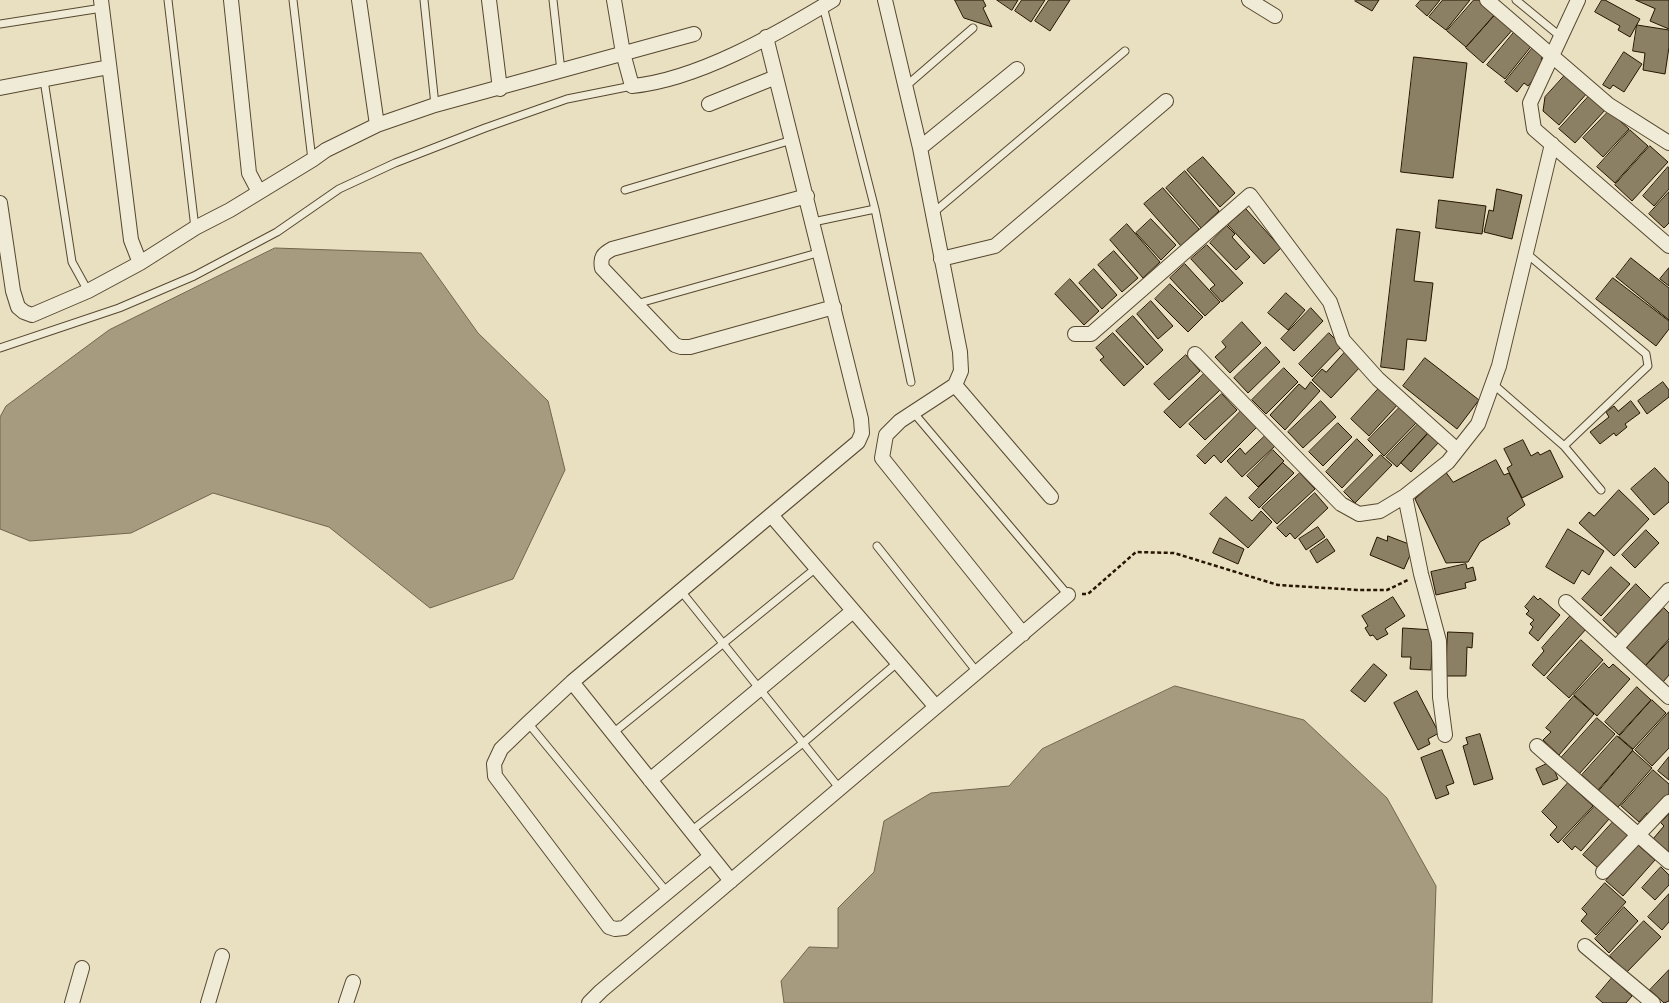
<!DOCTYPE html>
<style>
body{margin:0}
canvas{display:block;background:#e8e0c1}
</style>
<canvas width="1669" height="1003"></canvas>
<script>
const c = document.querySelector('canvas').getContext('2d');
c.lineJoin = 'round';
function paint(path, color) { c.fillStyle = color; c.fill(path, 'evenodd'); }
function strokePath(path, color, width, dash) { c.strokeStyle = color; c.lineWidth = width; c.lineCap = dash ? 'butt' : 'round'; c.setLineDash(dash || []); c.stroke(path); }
const water = new Path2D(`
 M275,248L421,253L478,333L548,401L565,470L513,579L430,608L329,527L213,493L131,533L30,541L0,529V417L6,406L109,330Z
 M1175,686L1304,720L1387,798L1436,886L1432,1003H784L781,981L809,947L838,948V908L874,872L884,821L931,793L1009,786L1042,749Z`);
const building = new Path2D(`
 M955,0H983L986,6L983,8L992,27L964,18Z
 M997,0H1018L1012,10Z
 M1022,0H1045L1031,22L1015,11Z
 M1049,0H1070L1050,31L1035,21Z
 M1356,0H1379L1372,11L1355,1Z
 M1421,0H1440L1427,16L1416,6Z
 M1443,0H1470L1446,30L1429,17Z
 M1474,0H1481L1496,13L1466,47L1447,31Z
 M1602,0H1605L1640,19L1630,37L1618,30L1620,26L1595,12Z
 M1636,0H1669V29L1650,21L1655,9Z
 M1498,12L1515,27L1483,63L1466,48Z
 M1637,25L1669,30V47L1665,74L1643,70L1645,53L1633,51Z
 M1516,30L1533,44L1505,79L1487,65Z
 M1535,45L1545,54L1541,59L1547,63L1528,86L1524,83L1517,92L1505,82Z
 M1624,52L1642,64L1624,92L1613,85L1610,89L1603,85Z
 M1414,57L1467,63L1453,178L1401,172Z
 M1567,73L1588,92L1559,125L1543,111L1545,97Z
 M1590,95L1606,109L1575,143L1559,129Z
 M1609,111L1629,129L1603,157L1583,138Z
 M1630,130L1648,146L1615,183L1597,167Z
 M1650,146L1668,162L1632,201L1615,185Z
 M1203,157L1235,193L1220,207L1187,170Z
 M1668,167L1669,169V189L1654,206L1643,196Z
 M1185,171L1219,211L1201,228L1166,188Z
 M1163,188L1199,229L1181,246L1144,204Z
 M1497,189L1522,195L1512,239L1484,232L1489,210L1493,211Z
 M1669,192V223L1664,228L1649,214Z
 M1439,200L1486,206L1482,234L1436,228Z
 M1246,209L1281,248L1264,264L1228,225Z
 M1151,219L1176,245L1161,260L1136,233Z
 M1127,224L1160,262L1143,278L1110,240Z
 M1227,226L1235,234L1232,237L1250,257L1236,270L1210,243Z
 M1397,229L1420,232L1414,281L1433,283L1426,341L1407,339L1404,370L1381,367Z
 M1207,245L1243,283L1222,302L1210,289L1215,285L1191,259Z
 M1114,251L1138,278L1122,292L1098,265Z
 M1631,258L1669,288V320L1616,277Z
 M1185,264L1220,302L1205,316L1170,278Z
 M1669,268V286L1660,279Z
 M1094,269L1117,295L1102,309L1079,283Z
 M1613,278L1669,321V329L1656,346L1596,299Z
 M1070,279L1099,311L1084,325L1055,294Z
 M1170,284L1203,317L1188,332L1155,299Z
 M1286,293L1305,310L1288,330L1268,313Z
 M1151,301L1173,326L1158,339L1137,314Z
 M1311,308L1323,321L1294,351L1281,339Z
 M1133,316L1163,350L1147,365L1116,331Z
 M1242,322L1261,343L1230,373L1215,357L1226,347L1222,342Z
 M1113,333L1144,367L1124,386L1100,360L1104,357L1096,348Z
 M1329,333L1342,346L1312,377L1299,364Z
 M1266,347L1280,362L1248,393L1234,378Z
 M1346,351L1361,366L1331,398L1312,380L1322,369L1326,372Z
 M1186,355L1200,371L1169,400L1154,384Z
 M1425,358L1479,400L1457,429L1403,386Z
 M1284,368L1298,382L1266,414L1252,400Z
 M1205,373L1220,390L1180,428L1164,412Z
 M1311,382L1320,391L1285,430L1270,415L1299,384L1305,389Z
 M1663,382L1669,390V397L1647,414L1638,401Z
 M1382,385L1400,402L1369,436L1351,419Z
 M1222,394L1237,410L1205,440L1189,424Z
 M1321,401L1336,417L1303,448L1288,432Z
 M1631,401L1640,413L1625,424L1627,427L1616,436L1614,433L1600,444L1590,432L1609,417L1606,412L1614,406L1618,411Z
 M1402,405L1418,421L1384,456L1368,440Z
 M1241,411L1257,427L1221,463L1214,455L1205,464L1197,456Z
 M1420,422L1430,431L1397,467L1386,457Z
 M1338,423L1352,437L1323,466L1309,452Z
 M1430,431L1440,441L1411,472L1401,463Z
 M1265,436L1275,446L1242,477L1227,461L1240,448L1245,454Z
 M1357,439L1373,455L1342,488L1326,472Z
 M1523,440L1531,456L1538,452L1540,455L1550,450L1563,477L1522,498L1507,468L1512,465L1504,449Z
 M1273,450L1284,461L1258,487L1247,476Z
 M1381,455L1392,465L1355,503L1344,492Z
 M1496,460L1504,475L1509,473L1525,505L1507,518L1510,524L1480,542L1468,562L1446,563L1415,499L1445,471L1453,482Z
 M1283,463L1294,473L1259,508L1249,498Z
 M1655,468L1669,483V502L1654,515L1631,489Z
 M1300,473L1315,489L1277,524L1262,508Z
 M1619,490L1649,519L1614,556L1579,523L1589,512L1594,516Z
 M1315,493L1328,508L1295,539L1290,533L1286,537L1277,528Z
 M1226,497L1252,521L1261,511L1272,522L1248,548L1210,514Z
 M1318,527L1325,537L1306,550L1299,539Z
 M1568,529L1604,551L1589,575L1582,570L1574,584L1546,567Z
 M1646,530L1659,543L1635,568L1622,555Z
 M1388,536L1414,546L1404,569L1370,555L1377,537L1387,541Z
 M1220,538L1244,549L1238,564L1213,553Z
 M1327,539L1335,551L1317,563L1310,551Z
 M1466,564L1467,569L1473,567L1476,580L1465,583L1466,588L1436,595L1431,572Z
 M1611,567L1630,584L1601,616L1582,599Z
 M1636,584L1652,600L1620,636L1603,620Z
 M1534,596L1538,600L1540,598L1560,615L1538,641L1529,633L1533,627L1530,624L1534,620L1526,614L1529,611L1525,607Z
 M1393,597L1405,616L1385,629L1388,634L1377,640L1373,635L1370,636L1365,628L1368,626L1362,616Z
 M1664,608L1669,613V639L1645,666L1626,649Z
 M1572,614L1587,628L1544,676L1532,665L1544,651L1542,648Z
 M1403,628L1433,630L1431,670L1410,669L1411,657H1402Z
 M1448,632L1473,633L1472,648L1467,647L1466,676H1446Z
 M1581,640L1603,660L1569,698L1547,678Z
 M1669,641V675L1663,682L1646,666Z
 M1604,663L1609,668L1613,664L1630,679L1597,716L1574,695Z
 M1374,664L1387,675L1365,702L1351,691Z
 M1637,687L1651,700L1619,735L1605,722Z
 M1417,691L1439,733L1428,739L1430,744L1418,750L1394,703Z
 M1574,696L1594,714L1559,755L1543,740L1551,732L1546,728Z
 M1652,700L1666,713L1633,749L1619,737Z
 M1669,712V748L1652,766L1635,750Z
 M1597,718L1615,734L1579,774L1561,758Z
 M1480,734L1493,779L1474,785L1463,746L1468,744L1466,738Z
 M1617,736L1633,750L1598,790L1582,775Z
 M1442,750L1454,783L1446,786L1449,794L1436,799L1421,758Z
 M1633,751L1652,768L1618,807L1599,791Z
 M1669,757V780L1658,771Z
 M1551,762L1558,779L1543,785L1536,769Z
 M1653,770L1669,784V798L1652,817L1647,813L1639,822L1621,806Z
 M1568,783L1593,806L1558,843L1550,835L1557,827L1542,812Z
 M1595,806L1609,819L1581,851L1575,846L1572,850L1563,841Z
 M1669,814V851L1667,853L1653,839L1664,826L1661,823Z
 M1613,822L1629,836L1599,869L1583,855Z
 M1638,845L1655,860L1623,896L1606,881Z
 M1661,867L1669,875V885L1655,900L1642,888Z
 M1605,883L1626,902L1596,935L1581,921L1587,914L1582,909Z
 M1669,894V922L1662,930L1648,917Z
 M1624,907L1638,921L1609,953L1595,939Z
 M1644,921L1661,937L1626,973L1610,956Z
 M1669,970V1001L1664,1003L1650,990Z
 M1612,978L1632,996L1626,1003H1603L1596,997Z`);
const path = new Path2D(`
 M1082,594H1088L1136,552L1174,553L1278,585L1359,590H1387L1408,580`);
const service = new Path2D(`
 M168,0L195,228
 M293,0L312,160
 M424,0L435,105
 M553,0L561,71
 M1516,0L1561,37
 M823,6L875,209L911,382
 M0,24L102,8
 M44,80L72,262L88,291
 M906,86L973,28
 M625,190L792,140
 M933,213L1125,51
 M813,222L875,209
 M1526,253L1646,354L1648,366L1564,446
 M636,304L821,252
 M0,348L119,308L194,276L277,232L339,189L395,163L485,128L567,99L632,86
 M1493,384L1564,446L1601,490
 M913,412L1068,595
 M877,546L977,672
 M681,591L840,789
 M528,723L667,892
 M613,733L816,568
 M691,831L803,743L897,663`);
const minor = new Path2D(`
 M101,0L131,240L140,263
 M231,0L249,173L259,192
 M359,0L377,125
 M489,0L500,89
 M614,0L623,53L632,86C697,80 777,34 833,0
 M885,0L920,148L960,352L961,371L955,385L900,421L886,435L882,458L1023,634
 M1249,0L1275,16
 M1487,0L1609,105L1669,143
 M1578,0L1530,103L1534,129L1669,246
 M0,88L109,67
 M709,104L776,77
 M920,148L1017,69
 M807,196L612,249C603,254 600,257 602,268L675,345L681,347H690L834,307
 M0,203L13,291L18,307L24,312L32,315L88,291L140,263L195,228L230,210L312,160L326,150L377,125L435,105L694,34
 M941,259L995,246L1166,101
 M1075,334H1091L1250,195L1330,302L1343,340L1378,379L1457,450
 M1195,354L1341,504L1359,514L1380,511L1405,496L1448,462L1478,424L1499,366L1552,144
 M955,385L1051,497
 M1405,496L1421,574L1439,641L1440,697L1445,735
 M771,515L936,707
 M1566,602L1669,697
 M1616,648L1669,590
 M572,682L731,881
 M1537,746L1669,862
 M650,780L853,611
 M711,856L624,928L615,929L609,927L495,776L494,764L501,749L528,723L572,682L858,442L862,433L861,419L766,37
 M1603,872L1669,802
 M1585,946L1653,1003
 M72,1003L82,968
 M208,1003L222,956
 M346,1003L353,982
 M589,1003L601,991L1068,595`);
paint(water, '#a69b7f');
strokePath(water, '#73654c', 1);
paint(building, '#8b7f64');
strokePath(building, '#271500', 1);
strokePath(service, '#574830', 9);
strokePath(minor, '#574830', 16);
strokePath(path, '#271500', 2.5, [4, 2.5]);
strokePath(service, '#f0ebd7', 7);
strokePath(minor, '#f0ebd7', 14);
</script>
